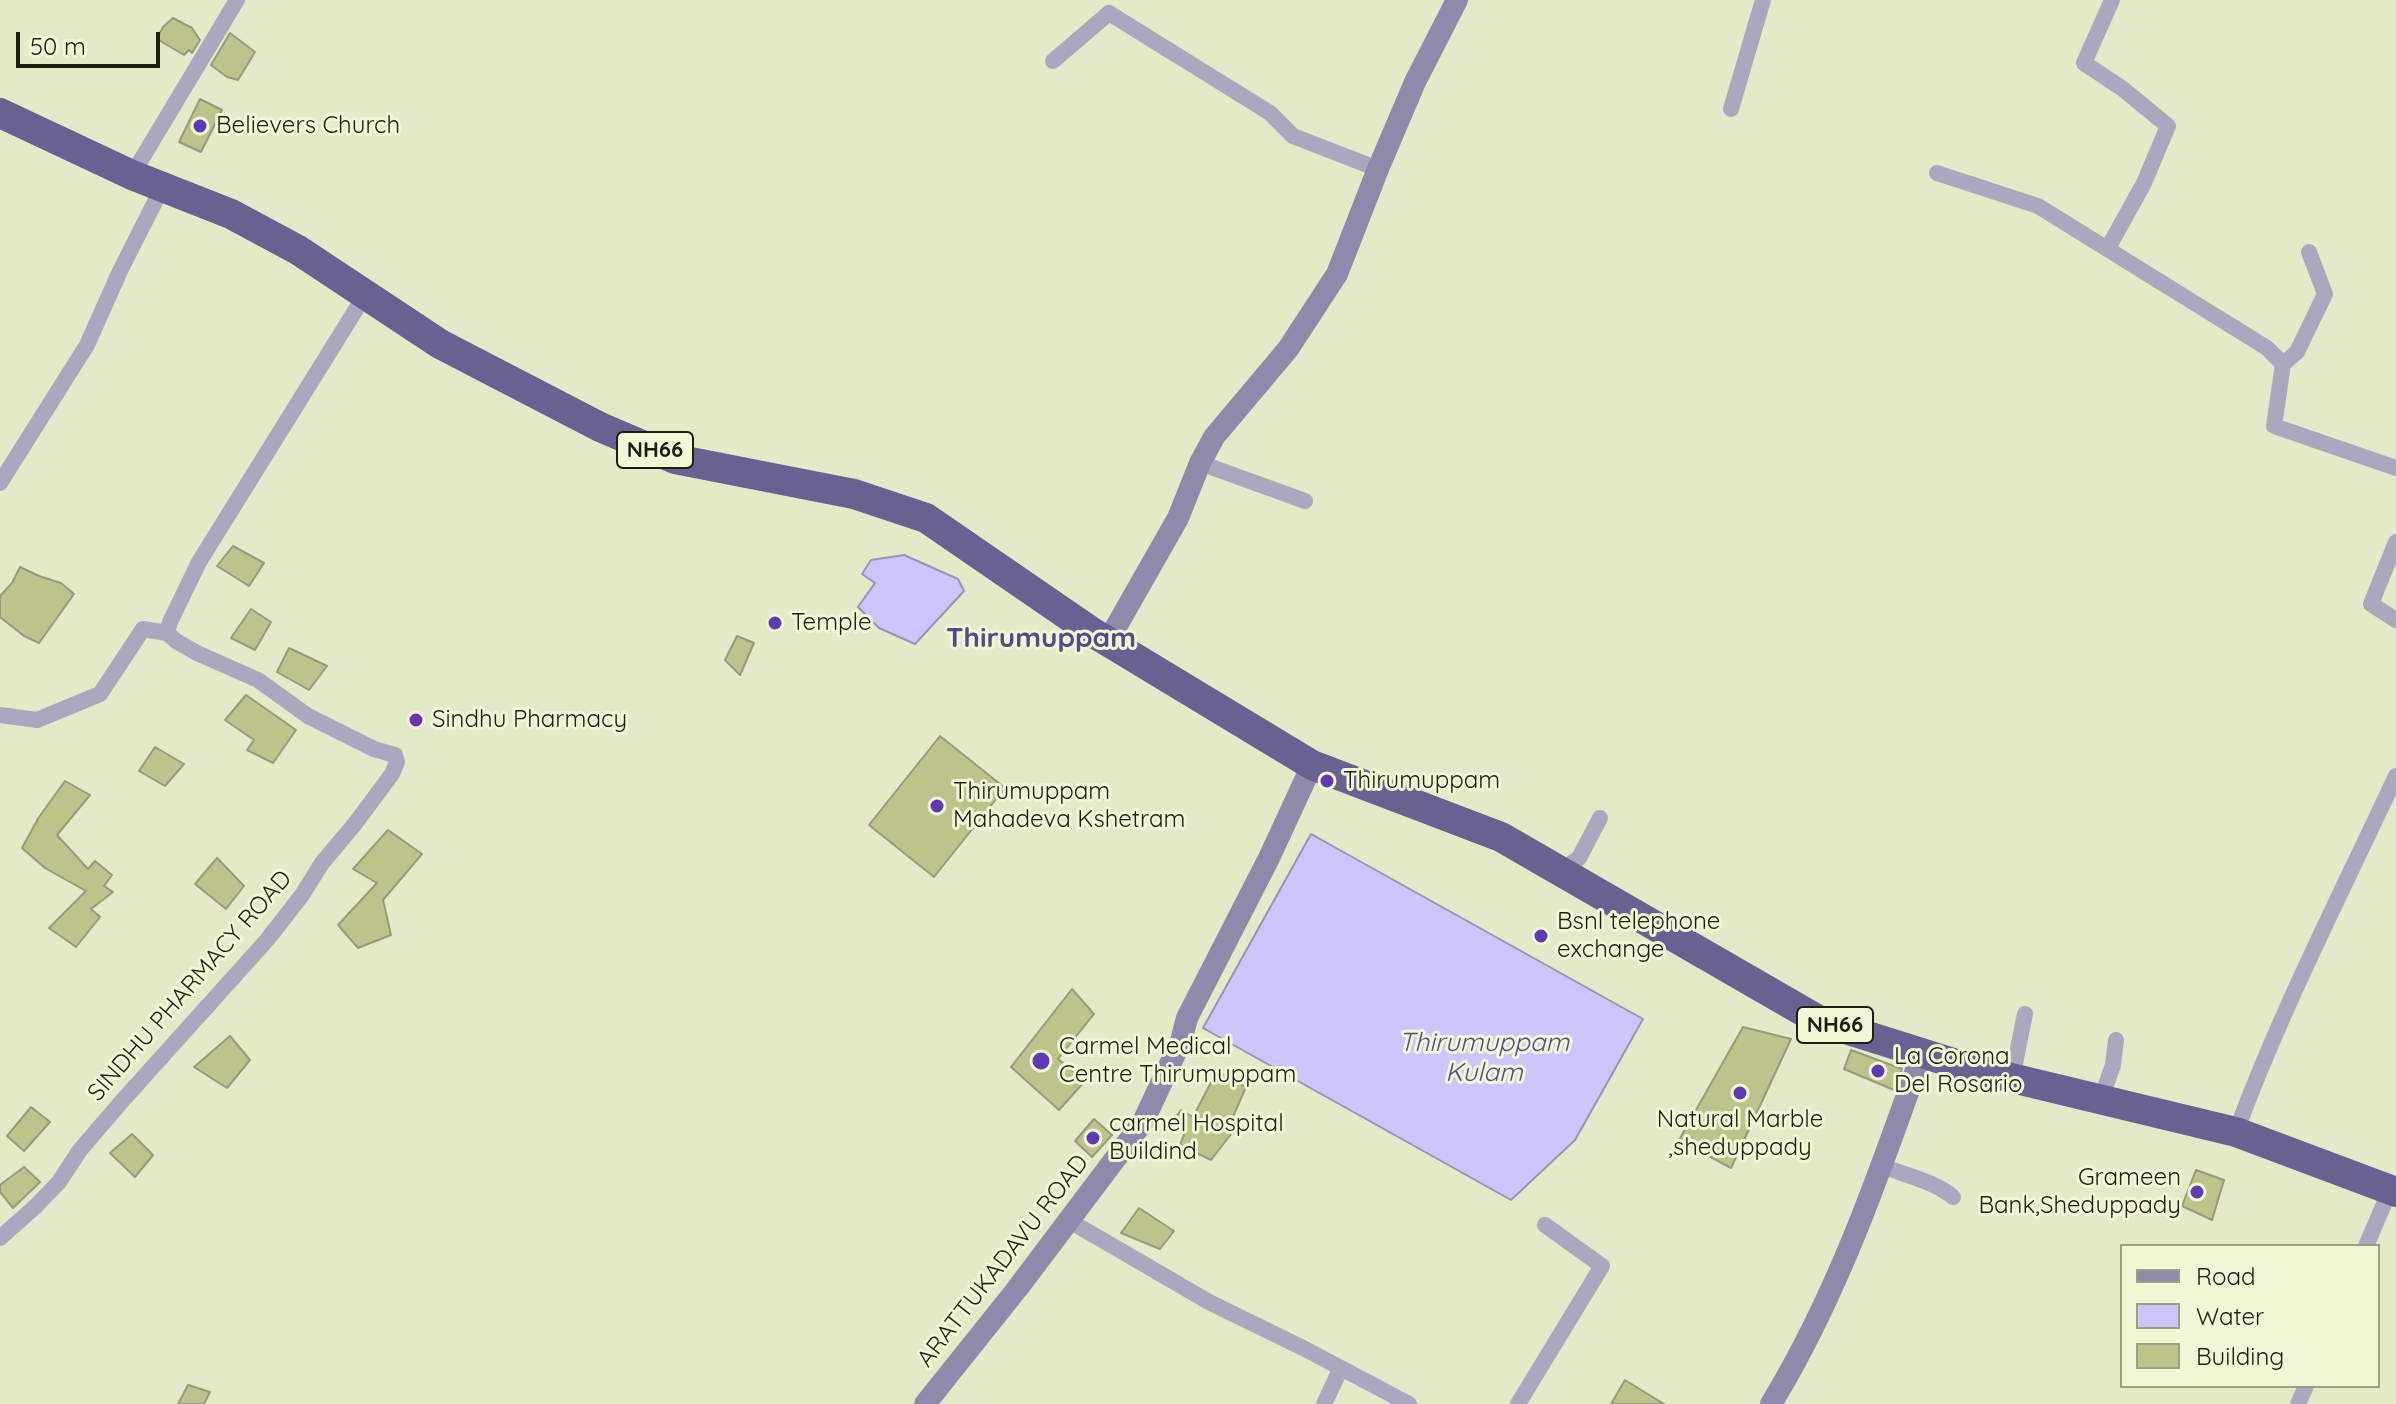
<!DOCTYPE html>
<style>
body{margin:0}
#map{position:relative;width:2396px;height:1404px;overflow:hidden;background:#e4e9c8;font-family:Quicksand,sans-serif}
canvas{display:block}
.legend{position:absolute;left:2120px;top:1244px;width:260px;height:144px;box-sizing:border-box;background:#f1f6d5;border:2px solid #9ca087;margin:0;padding:10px 14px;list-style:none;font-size:24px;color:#1d1f12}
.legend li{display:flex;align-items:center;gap:16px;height:40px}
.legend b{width:40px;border:2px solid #9ca087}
.scale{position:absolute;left:16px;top:32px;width:144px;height:36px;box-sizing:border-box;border:4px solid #1d1f12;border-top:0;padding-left:10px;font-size:24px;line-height:28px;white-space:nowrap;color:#1d1f12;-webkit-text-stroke:6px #f1f6d5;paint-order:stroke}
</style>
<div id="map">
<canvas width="2396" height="1404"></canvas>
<ul class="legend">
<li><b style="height:10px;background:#8f89ac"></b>Road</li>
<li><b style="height:22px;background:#cec5fc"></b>Water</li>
<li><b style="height:22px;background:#bdc38a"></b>Building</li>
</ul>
<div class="scale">50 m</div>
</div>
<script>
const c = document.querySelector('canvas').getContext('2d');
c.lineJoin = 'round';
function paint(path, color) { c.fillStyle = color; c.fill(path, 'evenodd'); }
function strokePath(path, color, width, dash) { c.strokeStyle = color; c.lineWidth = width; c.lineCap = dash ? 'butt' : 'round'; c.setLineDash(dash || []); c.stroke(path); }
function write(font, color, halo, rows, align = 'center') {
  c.font = font + ' Quicksand,sans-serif'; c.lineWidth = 6; c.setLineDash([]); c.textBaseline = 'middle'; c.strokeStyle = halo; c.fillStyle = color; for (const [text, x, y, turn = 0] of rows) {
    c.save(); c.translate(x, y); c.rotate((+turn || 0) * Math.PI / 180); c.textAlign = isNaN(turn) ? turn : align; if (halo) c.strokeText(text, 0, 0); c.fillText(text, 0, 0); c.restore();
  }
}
const water = new Path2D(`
 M904,555L958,579L964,591L915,644L879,628L858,607L875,583L862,574L871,560Z
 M1311,834L1643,1019L1575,1140L1511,1200L1203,1028Z`);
const building = new Path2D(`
 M173,18L192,28L200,40L192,53L189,50L184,55L157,39L163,27Z
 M230,33L255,52L238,80L227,77L211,65Z
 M200,99L222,110L201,152L179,142Z
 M233,546L264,563L249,586L217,566Z
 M20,567L39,576L61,583L74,594L39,643L24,636L0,617V596L12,583Z
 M251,609L271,622L255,650L231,638Z
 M737,636L754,643L740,675L725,660Z
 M289,648L327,666L309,690L277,672Z
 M246,695L296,730L273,763L247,750L254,740L225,720Z
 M940,736L1005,788L934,877L869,825Z
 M155,747L184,764L165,786L139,771Z
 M65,781L90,795L57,835L88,869L95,861L112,875L104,886L113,892L91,909L100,917L76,947L49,928L86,891L45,868L22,848L39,817Z
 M388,830L422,854L383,900L391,935L358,948L338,925L377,883L353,869Z
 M217,858L244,886L226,909L195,884Z
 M1072,989L1094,1014L1058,1059L1085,1081L1059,1110L1011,1067Z
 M1743,1027L1791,1039L1731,1168L1679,1140Z
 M230,1036L250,1060L227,1088L194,1067Z
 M1851,1050L1902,1069L1894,1090L1844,1069Z
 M1217,1071L1246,1087L1229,1126L1235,1129L1211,1160L1180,1145L1185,1132L1172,1122L1181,1110L1193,1117Z
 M31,1107L50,1122L24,1151L7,1136Z
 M1094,1119L1112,1135L1092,1157L1075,1141Z
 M132,1134L153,1155L135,1177L110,1153Z
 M24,1167L40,1182L13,1208L0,1192V1185Z
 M2196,1170L2224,1180L2212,1220L2182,1206Z
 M1139,1208L1174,1231L1160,1249L1121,1233Z
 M1625,1380L1664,1404H1611Z
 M188,1385L210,1392L204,1404H178Z`);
const street = new Path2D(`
 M1053,61L1109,13L1270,113L1293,136L1378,169
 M1731,109L1763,0
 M1937,173L2038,206L2267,348L2283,364
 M132,175L237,0
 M2108,248L2144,183L2168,126L2123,89L2084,63L2112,0
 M2309,252L2325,294L2297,352L2283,364L2274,426L2396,468
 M1200,463L1305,501
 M0,483L87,345L120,271L162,188
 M2396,542L2371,604L2396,620
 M0,715L37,720L100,694L143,629L167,633
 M1561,871L1579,858L1600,818
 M2012,1078L2025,1014
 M2101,1099L2113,1065L2116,1040
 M2236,1132C2281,1010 2341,894 2396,776
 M1883,1166C1906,1176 1934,1181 1953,1197
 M1068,1220L1209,1302L1305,1349L1409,1404
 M0,1238L36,1206L59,1182L80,1150L123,1100L267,940L302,895L322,863L354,825L392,774L397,762L395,755L374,749L308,716L258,680L197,653L176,641L167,633L170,622L199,562L365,295
 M2366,1246L2390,1190
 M1324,1404L1341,1368
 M1518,1404L1602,1266L1545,1225
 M2298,1404L2306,1386`);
const secondary = new Path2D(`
 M1108,641L1178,518L1200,463L1214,437L1288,349L1337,274L1378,169L1415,82L1457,0
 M925,1404L1017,1289L1143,1122L1181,1041L1187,1018L1269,858L1312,765
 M1771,1404C1837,1296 1880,1172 1922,1053`);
const highway = new Path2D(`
 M0,113L132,175L231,214L298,250L440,344L600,427L675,459L854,494L926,518L1092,632L1312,765L1501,837L1820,1021L1966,1067L2236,1132L2396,1192`);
const markers = [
 [200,126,8,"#5f3ab2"],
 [775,623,8,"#5f3ab2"],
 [416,720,8,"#5f3ab2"],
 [1327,781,8,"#5f3ab2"],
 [937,806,8,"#5f3ab2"],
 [1541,936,8,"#5f3ab2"],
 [1041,1061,10,"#5f3ab2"],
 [1878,1071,8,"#5f3ab2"],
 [1740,1093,8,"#5f3ab2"],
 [1093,1138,8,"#5f3ab2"],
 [2197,1192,8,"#5f3ab2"]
];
const shields = [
 [655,450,76],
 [1835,1025,76]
];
const shieldNames = [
 ["NH66",655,450],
 ["NH66",1835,1025]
];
const poiNames = [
 ["Believers Church",216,126],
 ["Temple",791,623],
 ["Sindhu Pharmacy",432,720],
 ["Thirumuppam",1343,781],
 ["Thirumuppam",953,792],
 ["Mahadeva Kshetram",953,820],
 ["Bsnl telephone",1557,922],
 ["exchange",1557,950],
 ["Carmel Medical",1059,1047],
 ["Centre Thirumuppam",1059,1075],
 ["La Corona",1894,1057],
 ["Del Rosario",1894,1085],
 ["Natural Marble",1740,1120,"center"],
 [",sheduppady",1740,1148,"center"],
 ["carmel Hospital",1109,1124],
 ["Buildind",1109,1152],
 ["Grameen",2181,1178,"right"],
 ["Bank,Sheduppady",2181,1206,"right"]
];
const streetNames = [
 ["SINDHU PHARMACY ROAD",190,986,-49],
 ["ARATTUKADAVU ROAD",1003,1261,-52]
];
const waterNames = [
 ["Thirumuppam",1484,1043],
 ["Kulam",1484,1073]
];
const quarterNames = [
 ["Thirumuppam",1041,639]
];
paint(water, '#cec5fc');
strokePath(water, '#9993b6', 2);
paint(building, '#bdc38a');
strokePath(building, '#979b7c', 2);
strokePath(street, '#aba7bf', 16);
strokePath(secondary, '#8f89ac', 22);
strokePath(highway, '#696191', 30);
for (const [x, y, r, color] of markers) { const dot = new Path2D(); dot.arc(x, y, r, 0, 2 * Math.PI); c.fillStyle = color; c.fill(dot); strokePath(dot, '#f1f6d5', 3); }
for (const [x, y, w] of shields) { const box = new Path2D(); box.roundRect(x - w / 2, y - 18, w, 36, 6); c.fillStyle = '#f1f6d5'; c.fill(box); strokePath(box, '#1d1f12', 2); }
write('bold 22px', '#1d1f12', null, shieldNames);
write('24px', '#1d1f12', '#f1f6d5', poiNames, 'left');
write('24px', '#1d1f12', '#f1f6d5', streetNames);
write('italic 26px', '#58498b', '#f1f6d5', waterNames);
write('bold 28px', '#574987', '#f1f6d5', quarterNames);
</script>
